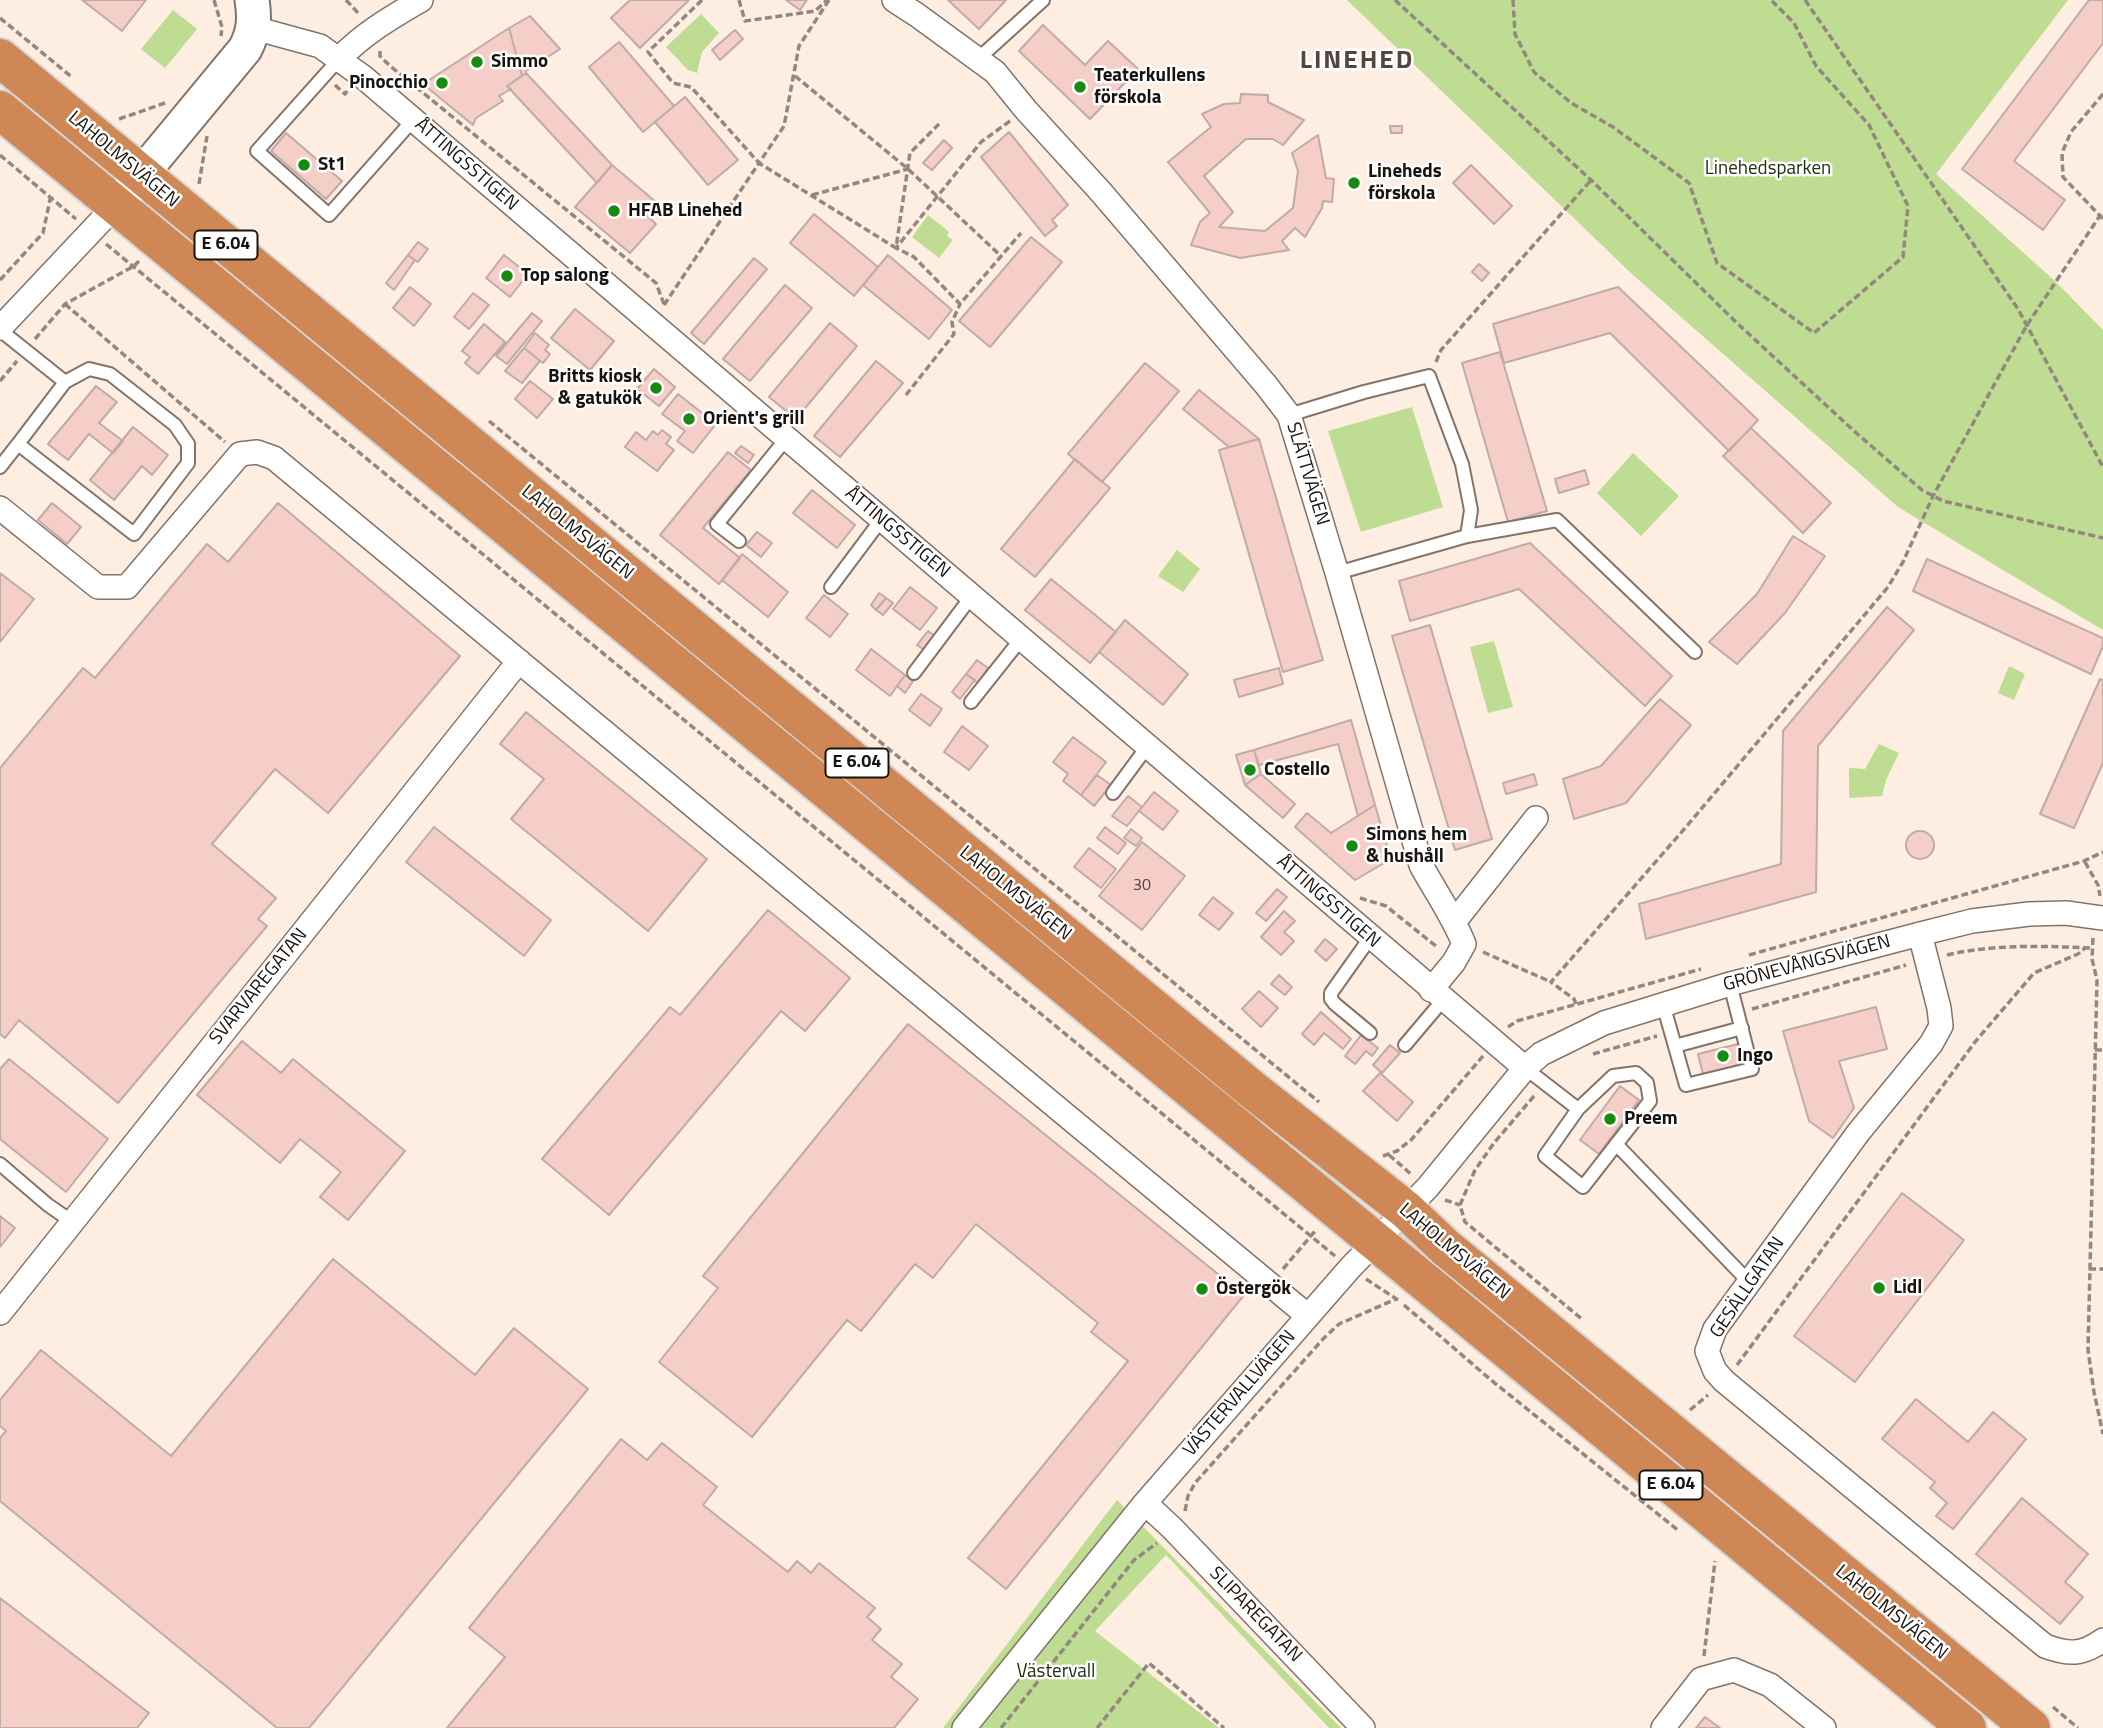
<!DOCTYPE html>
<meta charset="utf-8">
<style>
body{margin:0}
canvas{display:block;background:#feede1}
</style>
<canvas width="2103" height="1728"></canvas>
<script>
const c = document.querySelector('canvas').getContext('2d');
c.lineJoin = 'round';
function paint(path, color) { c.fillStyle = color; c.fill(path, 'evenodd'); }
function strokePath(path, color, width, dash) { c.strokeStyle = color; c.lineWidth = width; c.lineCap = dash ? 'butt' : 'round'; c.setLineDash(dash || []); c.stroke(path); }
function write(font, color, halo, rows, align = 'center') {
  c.font = font + ' "Titillium Web",sans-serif'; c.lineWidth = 5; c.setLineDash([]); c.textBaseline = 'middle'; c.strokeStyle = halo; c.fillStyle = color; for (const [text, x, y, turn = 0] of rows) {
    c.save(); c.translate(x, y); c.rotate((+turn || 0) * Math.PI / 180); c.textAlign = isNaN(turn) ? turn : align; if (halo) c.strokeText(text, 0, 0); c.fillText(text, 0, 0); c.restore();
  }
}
const green = new Path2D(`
 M1347,0H2068L1936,174L2056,282L2103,330V630L1898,507L1633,275Z
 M173,10L197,29L165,68L141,49Z
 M701,14L719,33L702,52L697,73L688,70L666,47Z
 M928,215L949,232L947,236L953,240L939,258L912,237Z
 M1412,407L1443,507L1361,532L1328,431Z
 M1633,453L1679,496L1641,536L1597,493Z
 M1177,550L1200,569L1183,592L1158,576Z
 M1494,641L1513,707L1488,713L1470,647Z
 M2009,666L2025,674L2014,700L1998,693Z
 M1879,744L1899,753L1886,780L1882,796L1849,798V768L1865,769Z
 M1117,1500L1341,1728H1329L1166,1555L1095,1631L1219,1728H943Z`);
const building = new Path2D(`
 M82,0H146L122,31Z
 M630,0H689L640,48L611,18Z
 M786,0H807L800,10Z
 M948,0H1006L979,29Z
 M2089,0H2103V43L2014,161L2065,200L2043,230L1962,169Z
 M530,16L560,49L526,71V73L522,76L509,28Z
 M1043,25L1085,65L1108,41L1138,69L1090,119L1019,51Z
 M509,28L522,76L507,86L511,89L499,96L503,101L476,118L473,125L423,84Z
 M735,30L743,39L720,60L712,50Z
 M619,42L674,106L643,132L589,67Z
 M526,73L612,165L597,183L507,86Z
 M1241,94L1268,95V102L1304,120L1283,145L1273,139H1246L1204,176L1233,212L1219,227L1265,231L1293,208L1298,171L1292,153L1318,135L1326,178L1334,179L1332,202L1323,201L1322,208L1305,237L1295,228L1282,241L1289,250L1240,258L1191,245L1200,222L1210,213L1168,162L1211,127L1202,114L1224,104L1240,103Z
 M685,97L738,160L708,185L655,122Z
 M1390,126H1402V133H1391Z
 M1009,132L1068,205L1052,220L1057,226L1045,236L981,157Z
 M286,133L342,181L326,199L271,151Z
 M944,140L952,148L932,170L923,163Z
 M612,165L656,202L646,215L656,224L630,253L575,207Z
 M1471,165L1512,206L1494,224L1453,183Z
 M814,214L878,267L854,296L790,243Z
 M1031,237L1062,262L990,347L959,321Z
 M418,242L428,249L418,262L408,255Z
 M408,255L415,260L394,290L386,283Z
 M504,255L528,274L510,297L486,278Z
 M888,255L952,310L929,339L863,285Z
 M754,258L767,269L704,344L691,333Z
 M1479,264L1489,273L1482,281L1472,272Z
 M785,285L812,308L750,381L723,359Z
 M410,287L431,304L414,326L393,308Z
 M1618,287L1758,420L1729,451L1610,333L1504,363L1493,324Z
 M473,293L489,305L469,329L454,317Z
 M575,309L614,341L590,370L551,338Z
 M532,313L542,321L507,364L496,356Z
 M830,323L857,346L796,419L769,397Z
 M484,324L505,342L478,374L465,363L470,357L462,351Z
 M535,333L549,345L545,350L550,354L543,363L524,348Z
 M524,348L540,361L522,383L505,371Z
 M1500,352L1547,511L1508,522L1462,363Z
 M876,361L903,383L840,457L814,436Z
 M1145,363L1179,391L1102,482L1068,454Z
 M654,369L675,387L659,406L637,389Z
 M530,381L553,399L537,418L515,399Z
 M96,386L117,402L99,423L123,441L113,453L89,434L68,460L48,444Z
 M1199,390L1259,439L1229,447L1183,409Z
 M678,394L716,424L693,453L677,441L685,431L662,414Z
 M133,427L168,455L152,475L142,466L114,500L90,480Z
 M1751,428L1831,503L1803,533L1723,456Z
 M662,430L671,437L666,444L674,450L657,471L625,447L636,432L646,440L653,431L658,435Z
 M1259,439L1323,660L1283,672L1219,450Z
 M741,446L754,455L748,463L735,453Z
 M728,452L751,470L703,528L740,558L719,584L660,535Z
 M1075,459L1110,488L1035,577L1001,549Z
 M1585,470L1589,484L1559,493L1555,479Z
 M812,490L855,525L837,548L793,513Z
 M52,503L81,527L67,544L38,520Z
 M278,503L460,656L328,813L275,769L212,844L276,898L258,919L267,926L118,1103L19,1020L5,1038L0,1034V768L83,668L95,678L207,544L228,562Z
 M757,532L772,543L761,557L746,545Z
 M1793,536L1825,556L1785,613L1737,664L1709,642L1757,594Z
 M1530,543L1672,676L1645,706L1519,589L1410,621L1399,581Z
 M742,554L788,592L768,617L722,580Z
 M1927,559L2103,638V646L2091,674L1913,591Z
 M0,573L34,599L0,642Z
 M1051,579L1116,632L1090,663L1025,610Z
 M910,587L937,608L920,630L893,609Z
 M879,593L886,598L876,610L871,605Z
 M824,595L848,614L830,637L806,618Z
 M886,598L893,603L883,615L876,610Z
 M1887,607L1914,630L1818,746L1816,892L1646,939L1639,904L1781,864L1783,731Z
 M1125,620L1188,674L1163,705L1099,652Z
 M1430,625L1492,839L1455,850L1392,636Z
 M928,631L935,636L924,650L917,645Z
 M871,649L905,675L890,696L856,670Z
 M977,660L988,668L978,683L966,674Z
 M1279,668L1283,684L1239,697L1234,680Z
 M966,674L975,680L960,699L952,692Z
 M905,675L913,681L905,693L897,686Z
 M2100,679L2103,680V763L2074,828L2040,814Z
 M921,694L942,709L930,726L909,710Z
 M1660,699L1691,725L1626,803L1574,819L1563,779L1601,766Z
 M526,712L707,859L648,931L511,819L544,779L500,744Z
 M1351,720L1375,805L1358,816L1338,744L1259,765L1254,750Z
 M962,726L988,746L969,770L944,752Z
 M1073,737L1106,762L1081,795L1063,781L1068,774L1053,762Z
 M1254,750L1261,774L1245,785L1236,755Z
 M1261,774L1295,804L1283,818L1245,785Z
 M1534,774L1537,785L1506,794L1503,783Z
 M1097,775L1111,785L1094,806L1081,795Z
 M1154,792L1178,811L1163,830L1139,811Z
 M1128,796L1142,807L1127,826L1112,816Z
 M1375,805L1391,859L1355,880L1295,827L1307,813L1331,833Z
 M434,827L551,920L524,956L406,862Z
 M1105,827L1126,843L1118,854L1097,838Z
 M1131,829L1142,838L1136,846L1124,838Z
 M1906 845a14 14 0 1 1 28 0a14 14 0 1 1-28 0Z
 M1142,842L1185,876L1142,930L1099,896Z
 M1089,848L1116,869L1101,888L1074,867Z
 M1277,889L1287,897L1266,921L1256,913Z
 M1213,897L1233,913L1219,930L1199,915Z
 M768,910L850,978L805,1031L781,1011L609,1215L542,1159L670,1007L680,1015Z
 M1284,911L1295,921L1284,932L1294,941L1281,955L1261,937Z
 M1325,939L1337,949L1326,961L1315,951Z
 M1279,975L1292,987L1285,995L1271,984Z
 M1259,991L1278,1008L1261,1027L1242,1009Z
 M1876,1007L1887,1049L1839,1061L1854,1108L1833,1138L1809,1121L1783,1031Z
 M1321,1012L1351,1039L1343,1049L1324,1033L1314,1045L1302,1034Z
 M908,1024L1244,1295L1006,1589L968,1558L1128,1361L1091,1332L1098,1323L976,1224L933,1278L915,1264L861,1331L847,1320L752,1437L659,1362L718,1288L703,1276Z
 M1361,1035L1378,1048L1372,1056L1366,1051L1355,1064L1345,1056Z
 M242,1041L281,1073L293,1059L405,1151L348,1220L320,1197L341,1172L300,1139L280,1163L197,1095Z
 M1738,1044L1742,1064L1703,1074L1698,1054Z
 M1390,1045L1400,1053L1382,1073L1373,1065Z
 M9,1059L108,1139L66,1192L0,1139V1069Z
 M1380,1073L1413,1102L1397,1121L1363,1091Z
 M1620,1086L1639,1100L1599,1154L1580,1140Z
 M1902,1193L1964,1240L1855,1382L1794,1336Z
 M0,1216L15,1228L0,1247Z
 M333,1259L475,1375L514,1328L588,1389L309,1728H277L0,1501V1438L6,1431L0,1426V1400L41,1350L171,1456Z
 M1916,1399L1968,1442L1993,1412L2026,1439L1953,1529L1936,1516L1947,1503L1930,1488L1935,1482L1882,1439Z
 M621,1439L647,1460L662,1443L717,1487L703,1505L788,1572L797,1561L811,1573L819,1563L875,1608L867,1617L881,1629L872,1640L902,1664L891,1677L918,1699L894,1728H447L505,1657L469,1628Z
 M2022,1498L2088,1554L2065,1582L2083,1597L2060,1624L1976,1554Z
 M0,1598L149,1713L137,1728H0Z
 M1705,1717L1720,1728H1696Z`);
const path = new Path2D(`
 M214,0L222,27L221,36
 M346,0L359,14
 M739,0L745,21L815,11L827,0
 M829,0L799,46L784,126L759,163L896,248L910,153L939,124
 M1395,0L1591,180L1738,324L1854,431L1922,490L1943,501L2103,538
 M1513,0L1515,34L1534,72L1571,103L1613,127L1689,183L1717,263L1814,333L1903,257L1908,206L1869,125L1816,66L1794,23L1771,0
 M1805,0L2018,309L2103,467
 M0,18L73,78
 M380,51V56L389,65L656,283L664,304
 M795,76L908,169L1001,256
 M335,85L345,94L347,91
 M2103,94L2071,132L2062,153L2063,177L2103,219
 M119,119L165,103
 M1010,121L981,142L896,248L914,257L960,304L1021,233
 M0,155L76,219
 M199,184L207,136
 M812,195L908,169
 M106,244L1335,1256
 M0,280L43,233L51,195
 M65,304L225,442
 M664,305L759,163L691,87L673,83L648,52L702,0
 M35,339L65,304L134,266L139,261
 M1436,362L1441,350L1591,180
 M0,381L17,361
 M906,395L954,334L952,322L960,304
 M489,421L1319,1102
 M2085,862L2098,885L2100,896
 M1360,898L1386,906L1437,947
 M2093,938L2092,959L2097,980L2088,1350L2094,1392L2103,1434
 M1483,952L1551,982
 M1749,955L2084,861L2103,852
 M1947,955C1994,944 2044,946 2091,948
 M1576,1004L1574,999L1551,982L1686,827L1888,587L1903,562L1933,496L2027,325L2103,211
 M1752,1009L1906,965
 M1508,1027L1517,1021L1701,969
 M2095,1050H2103
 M1593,1054L1657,1036
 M1534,1096L1494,1143L1475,1170L1460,1205L1465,1222L1583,1320
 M1389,1155L1411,1174
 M1383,1156L1397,1151L1411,1140L1483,1056
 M1445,1200L1460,1205
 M1283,1269L1316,1230
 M2089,1269H2103
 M1366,1279L1398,1300
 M1404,1305L1491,1380L1679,1531
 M1737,1365L1975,1042L2034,973L2078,954L2085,948
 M1690,1410L1708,1395
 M1185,1511L1188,1496L1195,1483L1323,1339L1339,1324L1396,1299
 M1704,1656L1715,1561
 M2053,1707L2078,1728
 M1001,1728L1134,1560L1157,1543
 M1097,1728L1149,1663L1224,1728`);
const lane = new Path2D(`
 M340,58L257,151L329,215L413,120
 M978,59L1043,0
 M0,330L65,382
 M89,369L110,374L175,425L188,444V463L134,534L18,444L65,382Z
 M1289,415L1364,392L1429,376L1462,464L1471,510L1467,536L1337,573
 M0,467L18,444
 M1467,536L1557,520L1695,652
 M739,541L717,524L786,439
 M831,587L881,520
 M914,673L971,597
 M971,702L1021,639
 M1113,793L1147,747
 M1663,1004L1686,1085L1752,1069L1730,984
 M1370,1033L1335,1004L1331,999V993L1370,938
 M1405,1045L1443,1000
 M1675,1046L1742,1028
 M1525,1068L1578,1109L1545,1156L1583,1187L1650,1101L1647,1083L1636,1073L1613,1076L1578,1109
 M1616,1144L1749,1282
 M0,1164L48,1205L71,1221`);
const street = new Path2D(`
 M894,0L917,15L995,72L1026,110L1100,191L1266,385L1289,415L1337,573L1421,865C1435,891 1453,916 1464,944L1454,962L1431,990
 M254,28L320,46L362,76L1525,1068
 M340,58C364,33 392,17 421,0
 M0,328L116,205
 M0,508L98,587H127L240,454L257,452L274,458L1308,1316
 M1455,921L1536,818
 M1920,934L1939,1008L1941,1026L1931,1044L1858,1133L1715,1329L1707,1351L1715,1371L1724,1381L2045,1646C2069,1655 2082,1655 2103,1640
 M0,1313L519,661
 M1145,1503L1172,1528L1363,1728
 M964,1728L1145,1503L1350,1268L1428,1187L1525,1068L1541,1054L1604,1023L1730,984L1920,934L1972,921L2029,914L2066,913L2103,918
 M1663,1728L1701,1679L1734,1670L1770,1685L1824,1728`);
const secondary = new Path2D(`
 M116,205L245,49C254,32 255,19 252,0`);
const highway = new Path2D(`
 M0,58L1254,1091L1406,1210L1445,1247L2031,1728
 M0,110L1967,1728`);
const markers = [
 [477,62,7,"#178b0f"],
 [442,83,7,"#178b0f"],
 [1080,87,7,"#178b0f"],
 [304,165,7,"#178b0f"],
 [1354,183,7,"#178b0f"],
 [614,211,7,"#178b0f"],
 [507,276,7,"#178b0f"],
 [656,388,7,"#178b0f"],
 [689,419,7,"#178b0f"],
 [1250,770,7,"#178b0f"],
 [1352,846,7,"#178b0f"],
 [1723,1056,7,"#178b0f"],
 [1610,1119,7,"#178b0f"],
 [1879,1288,7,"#178b0f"],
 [1202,1289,7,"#178b0f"]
];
const numberNames = [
 ["30",1142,886]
];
const shields = [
 [226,245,63],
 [857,763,63],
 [1671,1485,63]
];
const shieldNames = [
 ["E 6.04",226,245],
 ["E 6.04",857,763],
 ["E 6.04",1671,1485]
];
const poiNames = [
 ["Simmo",491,62],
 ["Teaterkullens",1094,76],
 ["förskola",1094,98],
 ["Pinocchio",428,83,"right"],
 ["St1",318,165],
 ["Lineheds",1368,172],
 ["förskola",1368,194],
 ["HFAB Linehed",628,211],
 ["Top salong",521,276],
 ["Britts kiosk",642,377,"right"],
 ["& gatukök",642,399,"right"],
 ["Orient's grill",703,419],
 ["Costello",1264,770],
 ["Simons hem",1366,835],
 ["& hushåll",1366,857],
 ["Ingo",1737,1056],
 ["Preem",1624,1119],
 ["Lidl",1893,1288],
 ["Östergök",1216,1289]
];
const streetNames = [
 ["LAHOLMSVÄGEN",123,160,40],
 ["ÅTTINGSSTIGEN",466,165,41],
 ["SLÄTTVÄGEN",1307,474,73],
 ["LAHOLMSVÄGEN",577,533,39],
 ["ÅTTINGSSTIGEN",897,533,40],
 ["LAHOLMSVÄGEN",1015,894,39],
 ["ÅTTINGSSTIGEN",1328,902,41],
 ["GRÖNEVÅNGSVÄGEN",1807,964,-15],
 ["SVARVAREGATAN",259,987,-51],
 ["LAHOLMSVÄGEN",1454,1252,40],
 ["GESÄLLGATAN",1748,1288,-56],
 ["VÄSTERVALLVÄGEN",1240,1394,-49],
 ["LAHOLMSVÄGEN",1891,1613,39],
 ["SLIPAREGATAN",1255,1615,46]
];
const parkNames = [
 ["Linehedsparken",1768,169],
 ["Västervall",1056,1672]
];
const districtNames = [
 ["LINEHED",1357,62]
];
paint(green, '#bedc92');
paint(building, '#f5cec7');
strokePath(building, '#bfaba7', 2);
strokePath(lane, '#83746a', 16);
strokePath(street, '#83746a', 26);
strokePath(secondary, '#83746a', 37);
strokePath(highway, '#d5d5d4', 42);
strokePath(path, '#93877f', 3.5, [7, 3.5]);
strokePath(lane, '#fff', 12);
strokePath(street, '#fff', 23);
strokePath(secondary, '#fff', 33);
strokePath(highway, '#cf8756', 38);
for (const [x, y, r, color] of markers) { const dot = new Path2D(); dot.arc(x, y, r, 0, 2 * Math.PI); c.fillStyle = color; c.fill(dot); strokePath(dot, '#fefefe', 2.5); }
write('16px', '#4f423d', null, numberNames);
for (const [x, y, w] of shields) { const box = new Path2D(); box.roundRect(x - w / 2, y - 14.5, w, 29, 5); c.fillStyle = '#fefefe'; c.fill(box); strokePath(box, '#18130f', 2); }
write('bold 18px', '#18130f', null, shieldNames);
write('bold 19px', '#18130f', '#fefefe', poiNames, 'left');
write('19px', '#18130f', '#fefefe', streetNames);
write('19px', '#24300e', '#fefefe', parkNames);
c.letterSpacing = '2px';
write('bold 26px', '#53463c', '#fefefe', districtNames);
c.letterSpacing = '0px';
</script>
